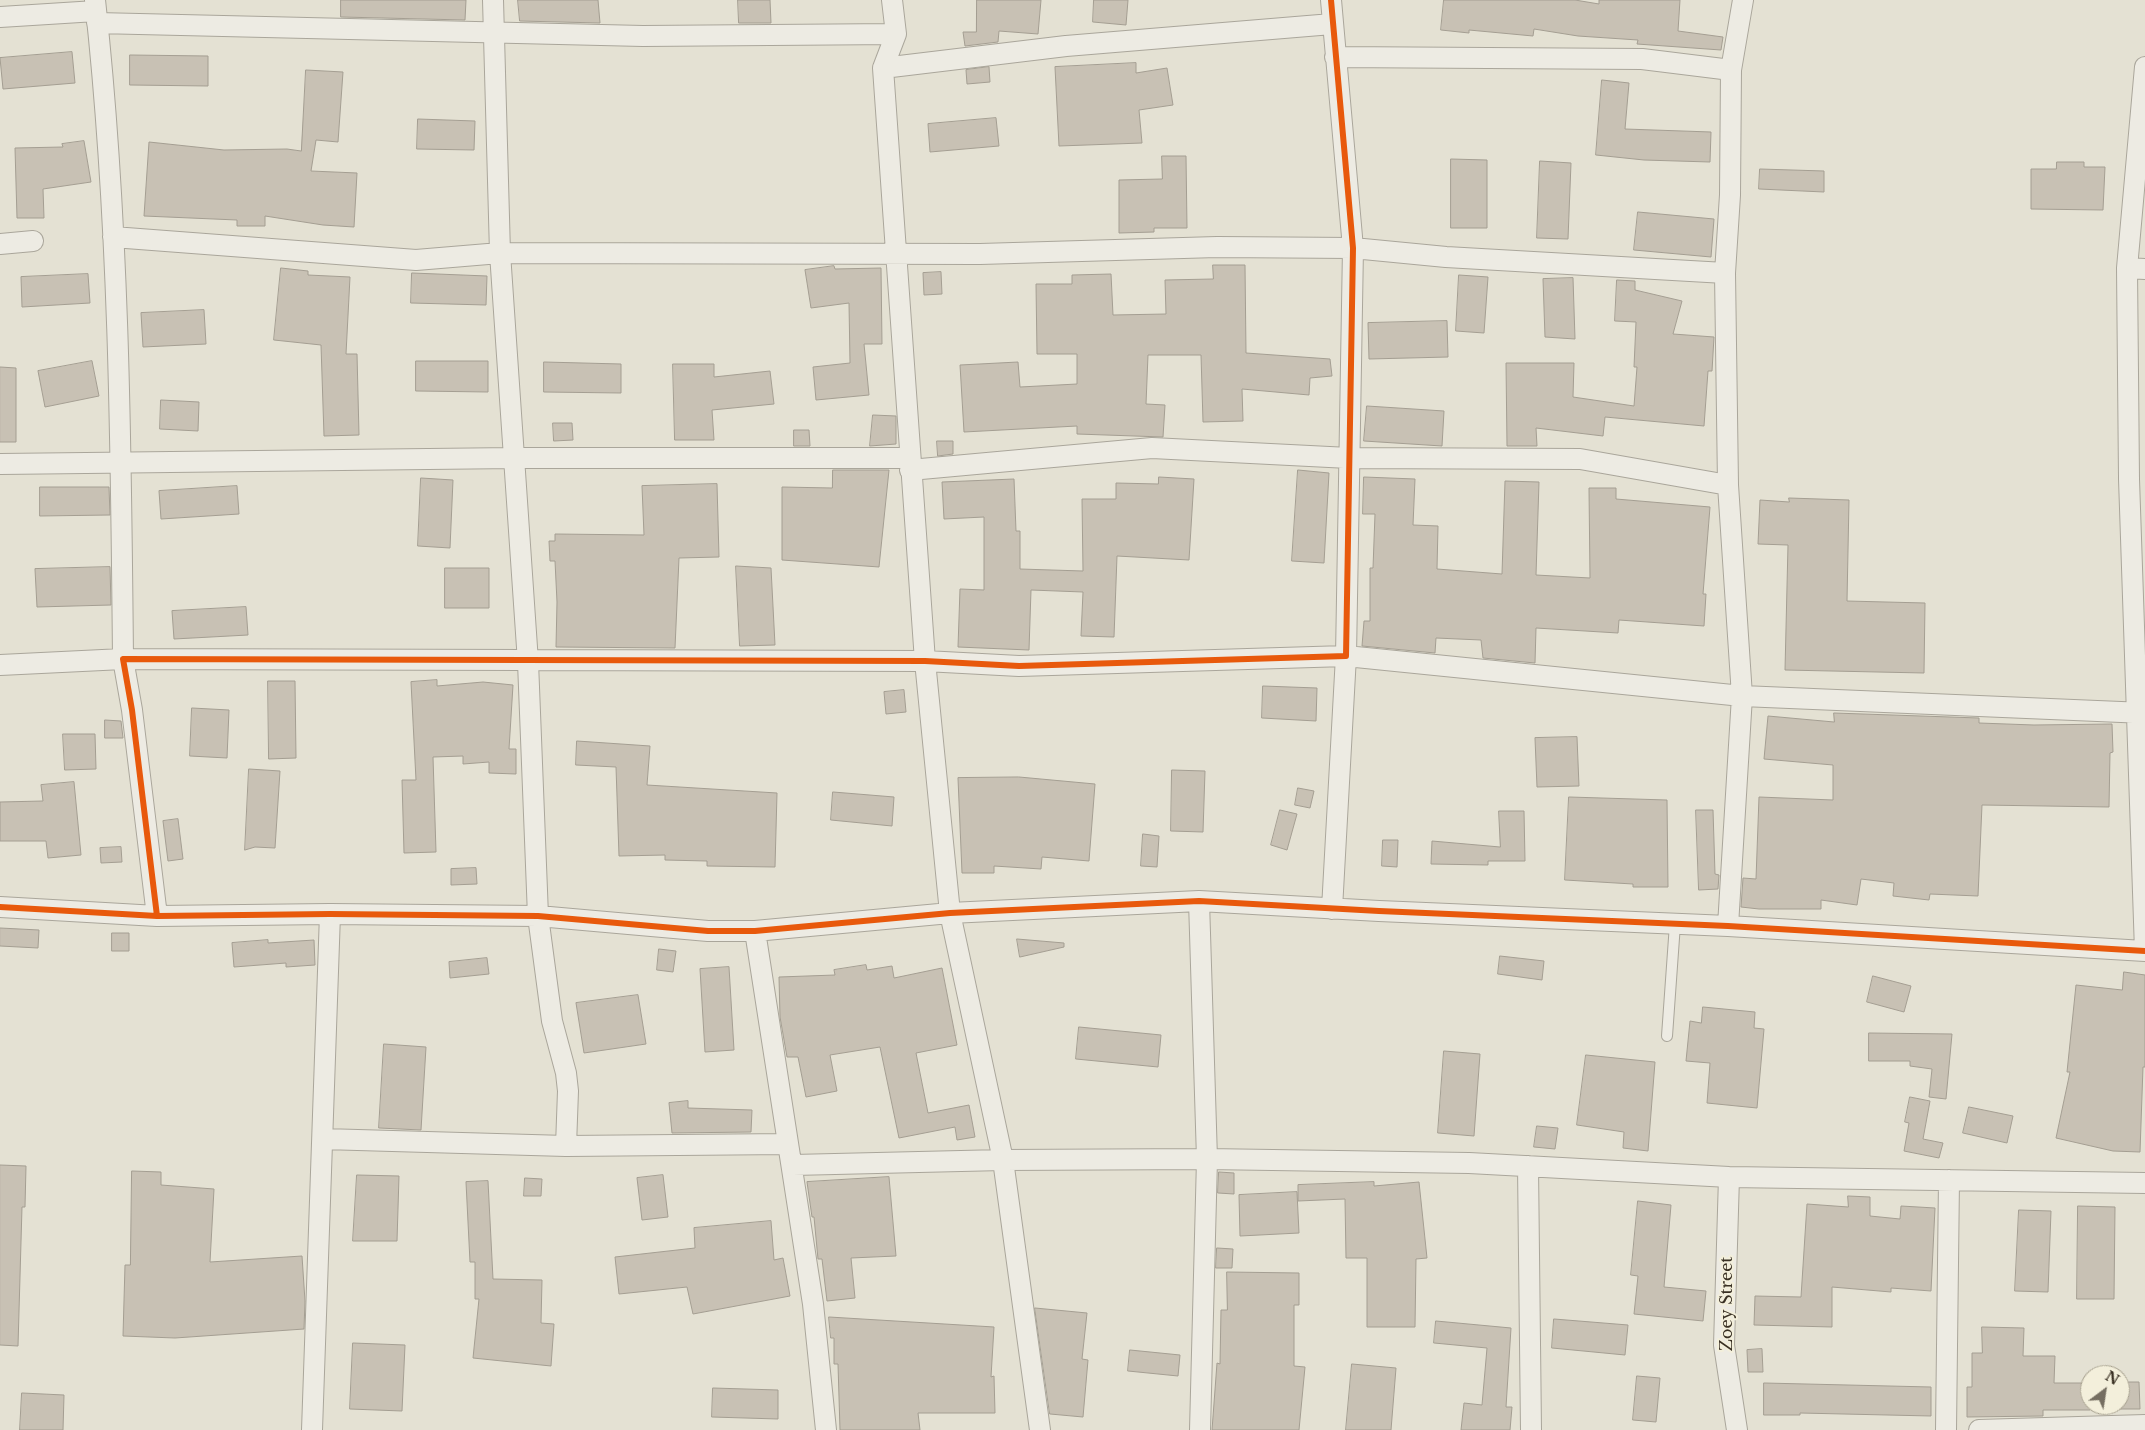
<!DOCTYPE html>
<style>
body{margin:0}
#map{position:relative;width:2145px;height:1430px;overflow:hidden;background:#e4e1d3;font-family:"Libre Baskerville",serif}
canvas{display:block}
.north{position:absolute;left:2080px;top:1365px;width:50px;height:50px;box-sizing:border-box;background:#f3efdb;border:1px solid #a9a391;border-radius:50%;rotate:31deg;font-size:14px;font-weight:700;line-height:20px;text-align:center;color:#393023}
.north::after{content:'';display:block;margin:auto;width:18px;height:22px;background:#756e61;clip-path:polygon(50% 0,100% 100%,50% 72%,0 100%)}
</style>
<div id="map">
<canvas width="2145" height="1430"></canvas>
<div class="north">N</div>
</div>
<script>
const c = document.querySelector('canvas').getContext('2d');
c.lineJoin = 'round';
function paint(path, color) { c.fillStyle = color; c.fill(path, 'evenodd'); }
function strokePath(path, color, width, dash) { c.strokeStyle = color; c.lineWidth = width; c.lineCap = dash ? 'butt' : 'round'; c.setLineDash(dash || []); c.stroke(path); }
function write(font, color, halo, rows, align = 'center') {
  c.font = font + ' "Libre Baskerville",serif'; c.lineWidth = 4; c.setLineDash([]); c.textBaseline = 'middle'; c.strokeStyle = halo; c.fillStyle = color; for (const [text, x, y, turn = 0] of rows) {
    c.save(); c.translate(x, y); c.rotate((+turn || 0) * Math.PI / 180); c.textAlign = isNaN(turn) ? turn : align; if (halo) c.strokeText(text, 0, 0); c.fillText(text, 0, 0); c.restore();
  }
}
const building = new Path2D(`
 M341,0H466L465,20L341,17Z
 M518,0H598L600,23L520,21Z
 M738,0H770L771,23H739Z
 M977,0H1041L1038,34L999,31L998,42L965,46L963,32H976Z
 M1094,0H1128L1126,25L1093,22Z
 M1444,0H1575L1599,4V0H1680L1678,31L1723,37L1721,50L1637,44L1638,40L1578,36L1534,29L1533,36L1469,30V33L1441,30Z
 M72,52L75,83L3,89L0,58Z
 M130,55L208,56V86L130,85Z
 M1136,63V73L1167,68L1173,105L1139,110L1142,143L1059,146L1055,67Z
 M989,67L990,82L967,84L966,70Z
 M306,70L343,72L338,142L316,140L311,171L357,173L354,227L323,225L265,216V226H237V220L144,216L149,142L224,150L287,149L301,151Z
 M1602,80L1629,83L1625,129L1711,132L1710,162L1644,160L1596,155Z
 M996,118L999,146L930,152L928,124Z
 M418,119L475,121L474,150L417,149Z
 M84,141L91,182L43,189L44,218H17L15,148L63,147L62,144Z
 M1162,156H1186L1187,228H1154V232L1119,233V180L1162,179Z
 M1451,159L1487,160V228H1451Z
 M1540,161L1571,163L1568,239L1537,238Z
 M2057,162H2084V167H2105L2103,210L2031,209V169H2056Z
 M1760,169L1824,171V192L1759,189Z
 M1638,212L1714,219L1711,257L1634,250Z
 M1213,265H1245L1246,353L1330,359L1332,376L1310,378L1309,395L1242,389L1243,421L1203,422L1201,355H1148L1146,404L1165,405L1163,437L1077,434V426L964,432L960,365L1018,362L1020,387L1077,384V354H1037L1036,284H1072V275L1111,274L1113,315L1166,314L1165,280L1213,279Z
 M834,266L835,269L881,268L882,344H864L869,395L816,400L813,367L850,363L849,303L811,308L805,270Z
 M281,268L308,271V275L350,277L346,354H357L359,435L324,436L321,345L274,340Z
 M941,272L942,294L924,295L923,273Z
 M412,273L487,276L486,305L411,303Z
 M88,274L90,303L22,307L21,277Z
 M1459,275L1488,277L1484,333L1456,331Z
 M1573,278L1575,339L1545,337L1543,279Z
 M1617,280L1635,281V290L1682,301L1673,334L1714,337L1712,371H1708L1704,426L1605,417L1603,436L1536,428L1537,446H1507L1506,363H1574L1573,397L1634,406L1637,367H1634L1636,322L1615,321Z
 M204,310L206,344L143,347L141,313Z
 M1447,321L1448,357L1369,359L1368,323Z
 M92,361L99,396L45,407L38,371Z
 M416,361H488V392L416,391Z
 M544,362L621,364V393L544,392Z
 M673,364H714V377L770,371L774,404L712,410L714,440H675Z
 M0,367L16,368V442H0Z
 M161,400L199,402L198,431L160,429Z
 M1367,406L1444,411L1442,446L1364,441Z
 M873,415L896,416V444L870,446Z
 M553,423H572L573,440L554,441Z
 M794,430H809L810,446H794Z
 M937,441H953V454L938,456Z
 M833,470H889L879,567L782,560V487L832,488Z
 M1298,470L1329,473L1324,563L1292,561Z
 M1159,477L1194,479L1189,560L1117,556L1114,637L1081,636L1083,592L1031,590L1029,650L958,647L960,589L984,590V517L944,519L942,482L1014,479L1016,531H1020V569L1083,571L1082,499H1116V483L1158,484Z
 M1364,477L1415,479L1413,525L1438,526L1437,569L1502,574L1505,481L1539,482L1536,575L1590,578L1589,488H1616V499L1710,507L1703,594H1706L1704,626L1619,620L1618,633L1536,628L1535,663L1483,658L1481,640L1436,638L1435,653L1362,646L1364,621H1370V568H1373L1375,514H1363Z
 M421,478L453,480L450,548L418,546Z
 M717,484L719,557L679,558L675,648L556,647L557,602L555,561H550L549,541H555V534L644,535L642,486Z
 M237,486L239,514L161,519L159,491Z
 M40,487H109L110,515L40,516Z
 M1789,498L1849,500L1847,601L1925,603L1924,673L1785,670L1788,545L1758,544L1760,500L1789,502Z
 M736,566L771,568L775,645L740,646Z
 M110,567L111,605L37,607L35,569Z
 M445,568H489V608H445Z
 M246,607L248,635L174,639L172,611Z
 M437,680V686L483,682L513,685L509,749H516V774L489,773V762L463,764V756L433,757L436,852L404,853L402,780H416L411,682Z
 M268,681H295L296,758L269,759Z
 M1263,686L1317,688L1316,721L1262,718Z
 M904,690L906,712L886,714L884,692Z
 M192,708L229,710L227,758L190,756Z
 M1834,713L1979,718V723L2034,725L2112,724L2113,752L2110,753L2109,807L1982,805L1978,896L1930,894L1929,900L1893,896L1894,883L1861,879L1857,905L1821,900V909H1759L1741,907L1743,878L1756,879L1759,797L1833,800V765L1764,759L1768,716L1834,722Z
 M105,720L121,721L123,738H105Z
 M63,734H95L96,769L65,770Z
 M1577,737L1579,786L1537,787L1535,738Z
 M577,741L650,746L647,785L777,793L775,867L707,866V861L665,860V855L619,856L616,767L576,765Z
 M249,769L280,771L275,848L255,847L245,850Z
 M1172,770L1205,771L1203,832L1171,831Z
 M1019,777L1095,784L1089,861L1042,857L1041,869L994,866V873H962L958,778Z
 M74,782L81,855L48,858L46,841H0V802L43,801L41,785Z
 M1298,788L1314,791L1310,808L1295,805Z
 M833,792L894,797L892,826L831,820Z
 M1569,797L1667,800L1668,887H1633V884L1565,880Z
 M1280,810L1297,814L1287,850L1271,845Z
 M1696,810H1713L1715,874L1719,875L1718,889L1699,890Z
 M1499,811H1524L1525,861H1488V865L1431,864L1432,841L1500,847Z
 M178,819L183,859L168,861L163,821Z
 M1143,834L1159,836L1157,867L1141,866Z
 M1383,840H1398L1397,867L1382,866Z
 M121,847L122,862L101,863L100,848Z
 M476,868L477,884L451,885V869Z
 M0,928L39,930L38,948L0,946Z
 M112,933H129V951H112Z
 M1017,939L1064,943V947L1020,957Z
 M268,940V943L314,940L315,965L286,967V963L234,967L232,943Z
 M659,949L676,951L673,972L657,970Z
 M1500,956L1544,961L1542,980L1498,974Z
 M487,958L489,974L450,978L449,962Z
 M866,965L867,970L892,966L894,978L942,968L957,1045L916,1053L928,1113L969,1105L975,1137L957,1140L955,1127L899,1138L880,1047L830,1055L837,1091L806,1097L798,1057H787L780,1017L779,977L835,975L834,970Z
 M729,967L734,1050L705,1052L700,969Z
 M2124,972L2145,975V1067H2143L2140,1152L2113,1151L2056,1138L2070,1072H2067L2076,985L2122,990Z
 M1873,976L1911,986L1904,1012L1867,1002Z
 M638,995L646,1044L584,1053L576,1003Z
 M1703,1007L1755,1012L1754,1028L1764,1029L1757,1108L1707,1103L1710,1063L1686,1061L1690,1021L1701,1023Z
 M1079,1027L1161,1035L1158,1067L1076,1059Z
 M1869,1033L1952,1034L1946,1099L1929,1097L1932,1069L1910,1066V1061H1869Z
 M384,1044L426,1047L421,1130L379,1128Z
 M1444,1051L1480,1054L1474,1136L1438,1133Z
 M1586,1055L1655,1062L1648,1151L1623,1148L1624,1132L1577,1125Z
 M1910,1097L1930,1101L1923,1139L1943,1143L1939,1158L1904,1151L1909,1123L1905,1122Z
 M688,1101V1108L752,1110L751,1132L672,1133L669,1103Z
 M1969,1107L2013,1116L2007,1143L1963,1133Z
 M1537,1126L1558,1128L1555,1149L1534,1147Z
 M0,1165L26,1166L25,1207H22L18,1346L0,1345Z
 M132,1171L161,1172V1185L214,1189L210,1262L302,1256L305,1301L304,1329L175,1338L123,1336L125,1265H130Z
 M1219,1172L1234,1173V1194L1218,1193Z
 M357,1175L399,1176L397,1241H353Z
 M663,1175L668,1217L642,1220L637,1178Z
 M889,1177L896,1256L851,1258L855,1298L827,1301L822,1259H818L814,1217H812L807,1182Z
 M525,1178L542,1179L541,1196H524Z
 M488,1181L493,1279L542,1280L541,1323L554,1324L551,1366L473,1358L479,1299H475V1262H470L466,1182Z
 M1374,1182V1186L1419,1182L1427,1258L1416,1259L1415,1327H1367V1258H1346L1345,1199L1298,1201V1185Z
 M1297,1192L1299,1233L1240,1236L1239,1195Z
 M1848,1196L1870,1197V1216L1900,1219L1901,1206L1935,1208L1931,1291L1891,1288V1292L1832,1287V1327L1754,1325L1755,1296L1801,1297L1807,1204L1848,1207Z
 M1638,1201L1671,1205L1664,1287L1706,1291L1703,1321L1634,1314L1638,1276L1631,1275Z
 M2078,1206L2115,1207L2114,1299H2077Z
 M2019,1210L2051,1211L2048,1292L2015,1291Z
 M771,1221L774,1260L783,1258L790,1296L693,1314L687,1287L619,1294L615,1257L695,1248L694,1228Z
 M1217,1248L1233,1249L1232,1268H1216Z
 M1227,1272L1299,1273V1305H1294V1366L1305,1367L1299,1430H1212L1217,1363L1220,1364L1221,1310H1227Z
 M1035,1308L1087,1313L1082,1359L1088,1360L1083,1417L1050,1414Z
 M829,1317L994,1327L991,1377L994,1376L995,1413H918L920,1430H840L838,1364H834V1338H831Z
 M1554,1319L1628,1325L1625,1355L1552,1348Z
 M1436,1321L1511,1328L1506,1407H1512L1510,1430H1461L1464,1403L1482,1405L1487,1348L1434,1343Z
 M1982,1327L2024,1328L2023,1356H2055L2054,1383H2090V1410H2043V1416L1967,1417V1387H1972V1353H1982Z
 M353,1343L405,1345L402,1411L350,1409Z
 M1762,1349L1763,1372H1748L1747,1350Z
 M1130,1350L1180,1355L1178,1376L1128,1371Z
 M1352,1364L1396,1368L1391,1430H1346Z
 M1637,1376L1660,1378L1656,1422L1633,1420Z
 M2120,1382H2139L2140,1409H2120Z
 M1764,1383L1931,1387V1416L1800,1413V1415H1764Z
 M713,1388L778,1390V1419L712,1417Z
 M22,1393L64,1395L63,1430H20Z`);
const lane = new Path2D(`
 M1667,1036L1675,924`);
const street = new Path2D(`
 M493,0L500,253L528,662L538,916L552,1021L566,1073L568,1091L566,1146
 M892,0L896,34L883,68L925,661L950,913L1003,1160L1040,1430
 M0,17L96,11
 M97,23L643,36L896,34
 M1335,57L1642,59L1731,70
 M883,68L1066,46L1332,24
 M113,237L416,260L500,253L980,254L1217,247L1353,248L1446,257L1725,273
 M0,244L33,241
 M2127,268L2145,269
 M0,464L514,458H909
 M910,470L1152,448L1349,458L1580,459L1728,485
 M0,665L123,659C121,440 119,218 95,0
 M1199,901L1207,1159L1200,1430
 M0,907L157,916L330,914L538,916L708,931H755L950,913L1199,901L1379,911L1728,926L2145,951
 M1332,909L1346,656L1742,696L2145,713
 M157,916L132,710L123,659L925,661L1019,666L1346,656L1353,248L1331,0
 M1728,926L1742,696L1728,485L1725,273L1730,195L1731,70L1743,0
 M755,931L813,1304L826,1430
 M2145,951L2129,479L2127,268L2145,67
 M323,1139L566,1146L788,1144
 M793,1165L1003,1160L1207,1159L1469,1163L1729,1177L2145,1183
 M1528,1166L1531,1430
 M1729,1177L1724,1345L1737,1430
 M312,1430L330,914
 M1946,1430L1949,1180
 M1979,1430L2145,1425`);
const cycleway = new Path2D(`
 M0,907L157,916L330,914L538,916L708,931H755L950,913L1199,901L1379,911L1728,926L2145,951
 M157,916L132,710L123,659L925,661L1019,666L1346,656L1353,248L1331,0`);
const streetNames = [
 ["Zoey Street",1727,1304,-90]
];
paint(building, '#c8c1b4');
strokePath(building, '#a49e92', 1);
strokePath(lane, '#aaa69b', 12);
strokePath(street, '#aaa69b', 22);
strokePath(lane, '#edebe3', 10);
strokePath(street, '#edebe3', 20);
strokePath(cycleway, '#e8590c', 6);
write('16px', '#393023', '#f3efdb', streetNames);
</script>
